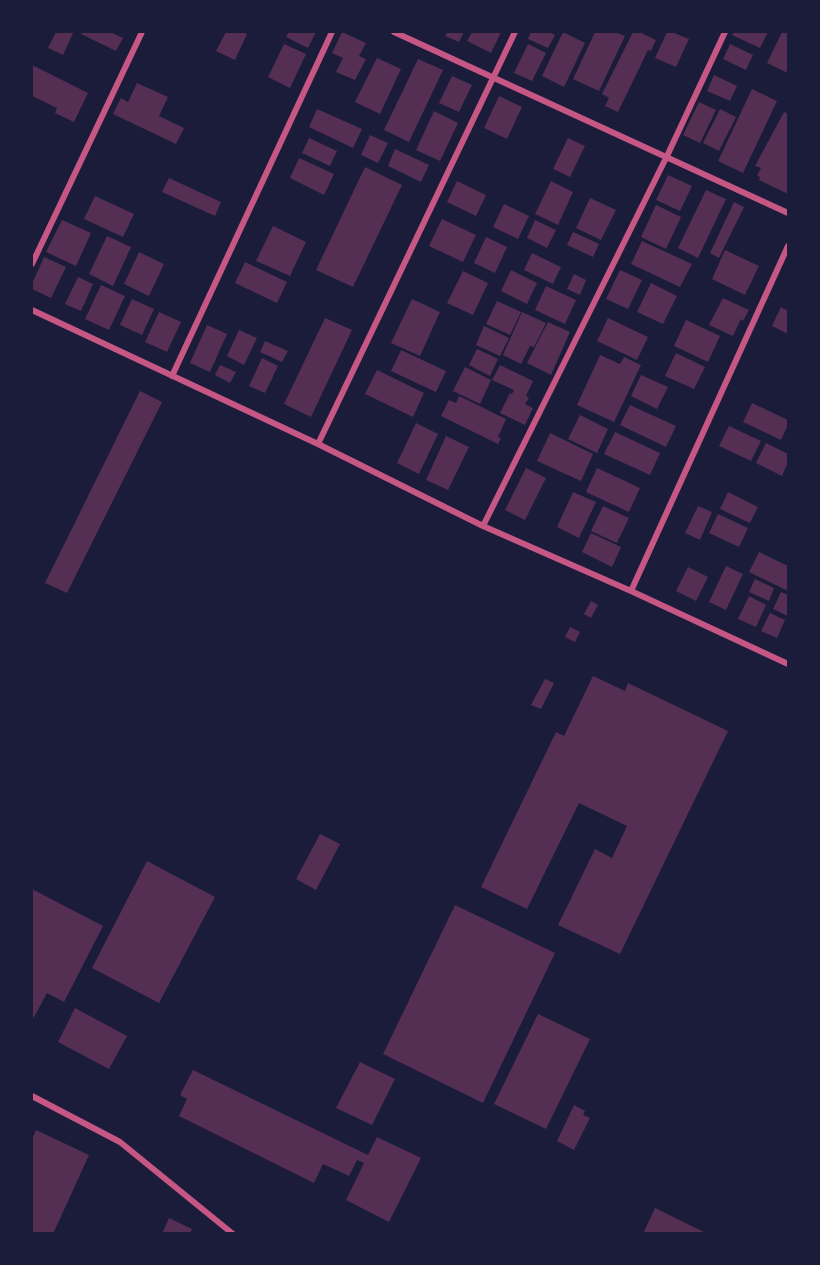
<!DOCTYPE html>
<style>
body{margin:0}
#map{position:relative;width:820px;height:1265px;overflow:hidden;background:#1b1b3a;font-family:Literata,serif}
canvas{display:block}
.frame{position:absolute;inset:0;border:33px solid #1b1b3a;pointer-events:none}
</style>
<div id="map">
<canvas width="820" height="1265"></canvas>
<div class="frame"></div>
</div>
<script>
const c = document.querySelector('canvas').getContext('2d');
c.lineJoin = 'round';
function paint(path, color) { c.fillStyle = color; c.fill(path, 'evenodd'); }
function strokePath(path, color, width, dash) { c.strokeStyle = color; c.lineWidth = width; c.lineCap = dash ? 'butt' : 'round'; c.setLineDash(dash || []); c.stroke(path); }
const building = new Path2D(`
 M56,32L73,33L63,55L48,48Z
 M83,32H110L123,38L116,51L81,34Z
 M226,32H242L247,34L235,60L216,51Z
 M289,32H316L308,48L286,37Z
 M342,32L366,43L359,56L366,59L355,80L336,72L343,58L332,53Z
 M448,32H464L459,42L445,36Z
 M472,32H501L491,53L467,41Z
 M531,32H548L555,35L548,48L528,39Z
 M563,32L585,43L564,87L542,76Z
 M595,32H615L625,36L599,91L573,79Z
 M633,32H639L656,40L651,51L648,50L618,112L605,106L609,98L602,94Z
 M667,32H672L689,39L676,67L655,58Z
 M734,32H768L760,48L732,35Z
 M782,32H788V73L767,63Z
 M284,44L306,54L290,88L268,77Z
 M528,44L546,53L532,81L514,73Z
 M730,44L753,55L746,70L723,59Z
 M377,58L401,69L380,114L355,102Z
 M418,59L443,70L409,142L384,130Z
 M32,65L88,93L74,122L55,113L57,108L32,96Z
 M714,75L737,86L730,101L707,91Z
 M452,76L472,85L459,112L439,103Z
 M137,83L168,97L159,116L184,128L176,144L113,114L121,98L128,102Z
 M752,89L777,101L743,173L718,161Z
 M499,96L522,107L507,139L484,128Z
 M699,102L716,110L700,143L683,135Z
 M317,109L362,129L353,148L309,127Z
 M720,109L736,117L719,151L703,143Z
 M434,111L458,123L440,161L416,150Z
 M784,112L788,114V194L759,180L760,177L757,176L761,168L755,166Z
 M370,135L388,143L378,163L361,155Z
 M309,138L337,151L330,166L302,153Z
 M568,138L585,146L570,177L553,169Z
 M395,149L429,165L421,182L388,166Z
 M299,158L334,174L324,195L290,178Z
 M365,167L402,185L353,287L316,270Z
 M668,175L692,186L680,211L656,200Z
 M169,178L221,202L215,216L162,192Z
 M457,181L486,195L476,216L447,202Z
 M551,181L573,192L558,225L535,214Z
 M706,190L726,199L698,258L678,248Z
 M95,196L134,214L123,237L84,219Z
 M590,198L616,210L601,240L576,228Z
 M734,202L744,207L719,258L710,253Z
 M504,204L529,216L518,239L493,227Z
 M656,205L681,217L666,249L641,237Z
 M442,219L476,235L463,262L429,246Z
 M62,220L91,233L76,266L46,252Z
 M535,220L556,230L547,248L527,238Z
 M273,226L306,242L290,276L256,261Z
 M573,232L599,244L593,257L567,245Z
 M107,236L131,247L113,286L89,274Z
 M486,237L507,247L495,273L474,263Z
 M642,241L692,264L680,287L631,264Z
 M725,250L759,266L745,295L712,279Z
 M139,252L164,264L149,296L124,284Z
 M532,253L561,267L553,284L524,270Z
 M44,257L66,267L51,298L32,289V284Z
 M245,262L287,282L277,303L235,283Z
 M511,270L537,283L527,304L501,291Z
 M620,270L642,280L628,309L606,299Z
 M463,271L488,283L473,315L447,303Z
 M574,274L586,280L580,295L567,289Z
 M78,277L93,284L81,311L65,304Z
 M651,283L677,296L663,324L637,312Z
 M101,285L125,296L109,330L85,319Z
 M546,286L576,300L565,324L535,310Z
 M723,298L749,310L743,321L741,319L733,336L709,325Z
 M132,299L154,309L142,335L120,325Z
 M412,299L440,312L420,356L391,343Z
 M497,301L521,312L510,335L486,324Z
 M781,307L788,311V334L772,326Z
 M159,312L181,322L167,352L145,342Z
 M522,312L546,323L534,347L530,346L521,364L503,355Z
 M325,318L352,330L311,417L284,404Z
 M608,318L648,337L637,360L597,341Z
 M686,320L720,336L708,362L674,346Z
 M548,322L570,332L551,375L527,363Z
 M207,325L227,334L210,372L190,363Z
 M484,326L509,338L500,356L476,345Z
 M239,330L257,338L244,365L227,356Z
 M265,341L288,351L282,362L260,352Z
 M477,349L498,359L490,376L469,365Z
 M401,350L446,371L436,392L391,371Z
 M676,353L705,367L694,389L665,376Z
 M600,355L620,364L624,357L641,365L614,422L577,405Z
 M262,358L278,366L265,393L249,386Z
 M220,365L236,372L230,383L215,375Z
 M500,365L533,381L526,396L529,398L525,404L533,408L525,425L500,413L510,393L512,394L514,390L492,380Z
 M465,367L491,380L480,404L453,391Z
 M377,370L424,393L413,417L365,394Z
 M641,375L668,387L657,409L631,396Z
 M140,391L162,402L67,593L45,583Z
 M459,396L506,419L498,437L501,438L498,444L441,416L449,400L456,403Z
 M752,403L788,420V425L781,440L743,422Z
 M630,405L676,426L666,447L620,425Z
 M580,415L608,429L597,453L568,439Z
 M416,423L438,434L419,474L397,463Z
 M729,426L761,441L751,461L719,446Z
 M615,432L660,453L650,475L604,454Z
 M550,433L593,454L581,481L537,461Z
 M446,436L469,447L448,490L426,480Z
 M766,443L788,454V462L782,476L756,463Z
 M526,468L546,478L525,520L505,510Z
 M597,468L640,488L629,512L586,492Z
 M573,492L596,502L579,538L557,527Z
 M728,492L758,507L750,523L720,509Z
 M603,506L629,518L617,543L591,531Z
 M698,506L712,512L700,540L685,533Z
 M718,514L748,528L739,547L709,533Z
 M591,533L621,547L612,567L582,552Z
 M759,552L788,566V591L749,572Z
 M726,566L743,574L726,610L709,602Z
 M688,567L708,577L696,601L676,591Z
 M755,579L774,588L769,601L749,592Z
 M781,592L788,595V616L773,609Z
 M749,596L766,605L756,627L738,619Z
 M591,601L598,605L591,618L584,614Z
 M770,613L785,620L777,638L761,631Z
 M570,627L580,632L575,642L565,637Z
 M593,676L625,691L628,683L728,731L620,954L558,925L595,849L612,858L627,826L579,803L527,909L481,887L556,732L564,736Z
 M545,679L554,683L541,709L531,705Z
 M320,834L340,844L316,890L296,879Z
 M147,861L215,897L159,1003L92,968Z
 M32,889L103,926L64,1002L47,993L33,1019L32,1018Z
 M455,905L555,953L483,1103L383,1054Z
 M75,1008L127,1036L109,1069L58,1042Z
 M538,1014L590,1039L546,1129L494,1104Z
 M360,1062L395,1079L372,1125L336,1108Z
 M193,1070L368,1155L377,1137L421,1158L389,1222L346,1200L364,1163L357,1160L349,1176L323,1164L314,1183L179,1116L187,1099L180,1095Z
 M574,1105L585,1111L583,1115L590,1118L574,1150L557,1141Z
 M36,1130L89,1155L53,1234H32V1139Z
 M655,1208L708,1234H643Z
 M169,1218L192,1229L190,1234H162Z`);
const minor = new Path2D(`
 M394,32L788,213
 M32,264L142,32
 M32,310L318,444L483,526L631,591L788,664
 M172,376L332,32
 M318,444L515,32
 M483,526L667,156L725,32
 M631,591L788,246
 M32,1096L120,1142L233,1234`);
paint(building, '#542f53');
strokePath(minor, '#c65784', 6);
</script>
